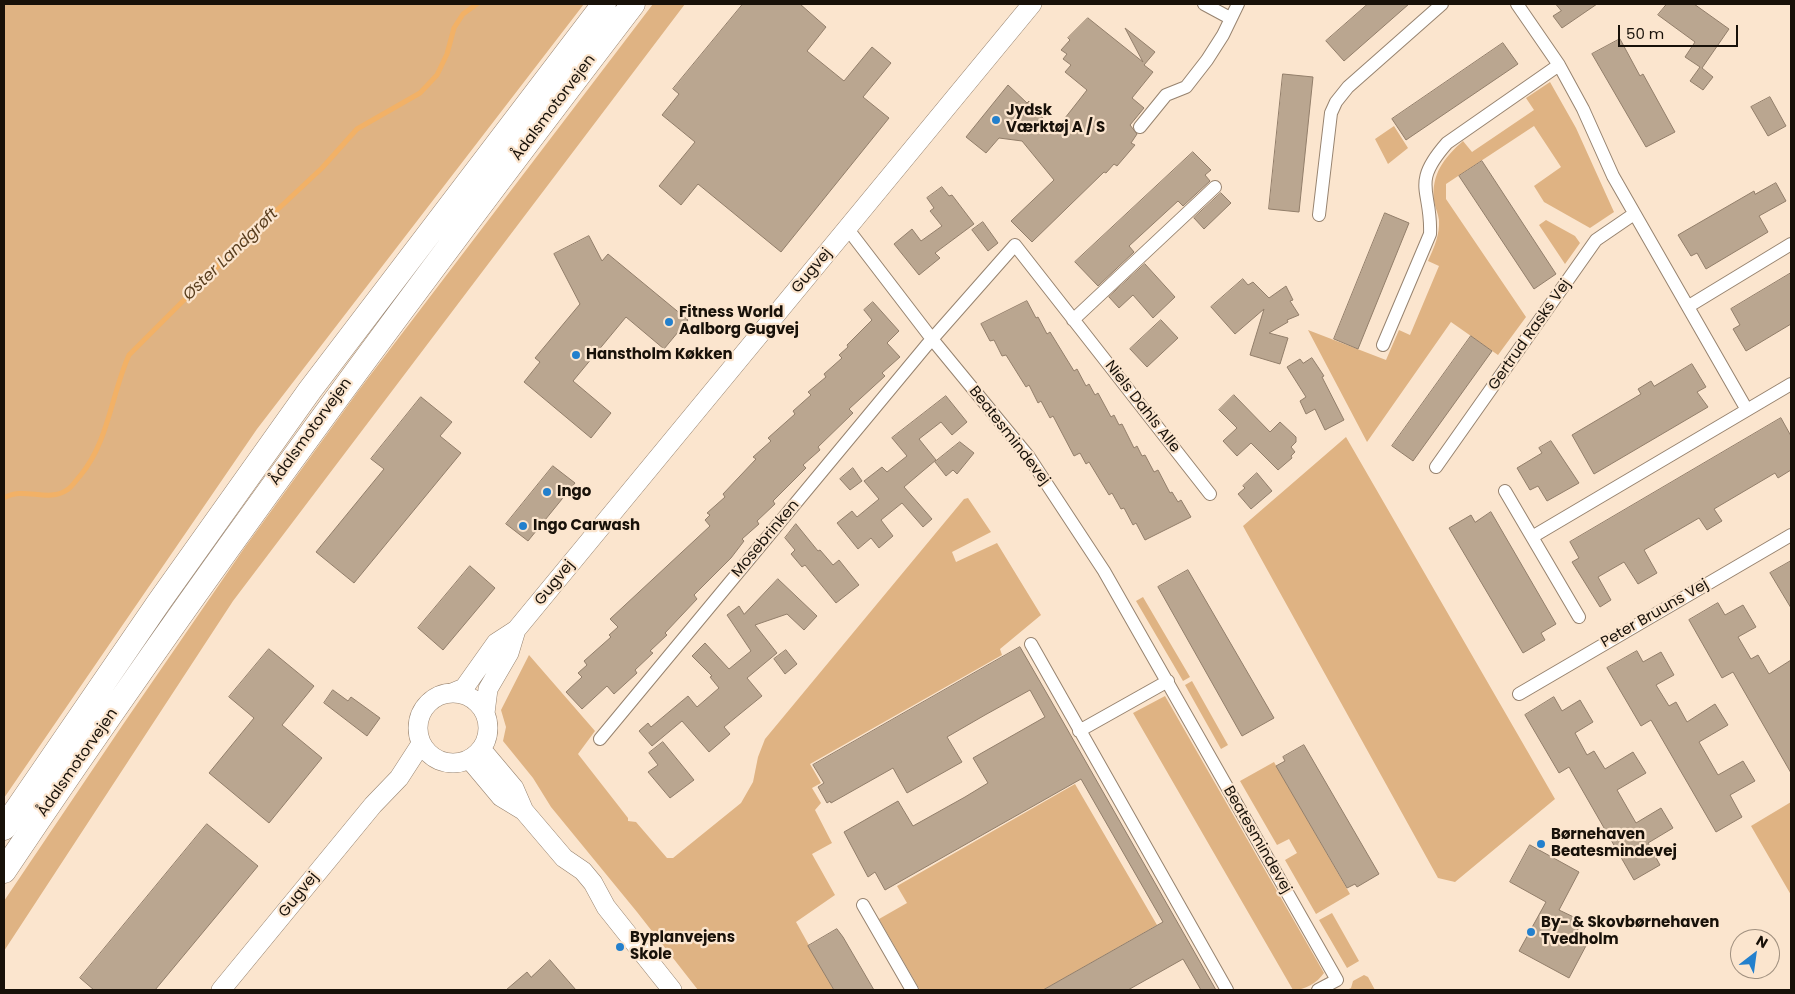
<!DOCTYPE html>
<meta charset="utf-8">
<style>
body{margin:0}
#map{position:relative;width:1795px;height:994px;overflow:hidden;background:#fbe5ce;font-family:Poppins,sans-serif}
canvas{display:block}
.frame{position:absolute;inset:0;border:5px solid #181109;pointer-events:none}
.north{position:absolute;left:1730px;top:929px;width:50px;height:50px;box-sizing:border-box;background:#fbe5ce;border:1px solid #a0907f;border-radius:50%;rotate:30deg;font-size:14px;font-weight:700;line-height:20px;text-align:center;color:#181109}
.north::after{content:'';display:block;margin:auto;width:18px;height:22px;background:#2380cd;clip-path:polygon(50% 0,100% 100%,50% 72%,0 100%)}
.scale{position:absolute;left:1618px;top:25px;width:120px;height:22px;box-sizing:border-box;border:2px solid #181109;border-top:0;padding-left:6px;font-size:15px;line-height:18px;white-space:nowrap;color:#181109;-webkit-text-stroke:4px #fbe5ce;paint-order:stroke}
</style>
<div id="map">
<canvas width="1795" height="994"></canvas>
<div class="frame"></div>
<div class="north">N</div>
<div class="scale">50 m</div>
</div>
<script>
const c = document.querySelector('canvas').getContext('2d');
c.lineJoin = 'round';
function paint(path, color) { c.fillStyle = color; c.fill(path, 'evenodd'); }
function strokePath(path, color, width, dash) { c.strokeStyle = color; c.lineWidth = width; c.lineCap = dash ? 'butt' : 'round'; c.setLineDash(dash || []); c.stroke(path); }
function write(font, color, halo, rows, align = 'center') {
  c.font = font + ' Poppins,sans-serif'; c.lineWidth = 4.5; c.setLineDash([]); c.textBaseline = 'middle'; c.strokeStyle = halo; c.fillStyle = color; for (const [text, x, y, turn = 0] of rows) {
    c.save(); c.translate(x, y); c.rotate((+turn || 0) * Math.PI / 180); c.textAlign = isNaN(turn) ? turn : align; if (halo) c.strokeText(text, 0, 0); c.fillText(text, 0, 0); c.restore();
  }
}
const green = new Path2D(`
 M4,4H584L257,429L4,798Z
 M653,4H685L233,601L4,951V901L124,723L245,547L359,390Z
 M1550,82L1576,128L1614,212L1590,228L1544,202L1534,186L1561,167L1534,126L1446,184V199L1526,317L1498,355L1451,322L1367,442L1308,330L1386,360L1399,330L1410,335L1439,266L1428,261C1434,248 1440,234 1439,220C1438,213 1435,207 1434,201C1431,174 1444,158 1463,141L1472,152L1534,110L1526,98Z
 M1394,126L1408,148L1388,164L1375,139Z
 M1546,220L1575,236L1580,243L1565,264L1539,225Z
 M1346,437L1555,799L1455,882L1438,878L1243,526Z
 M968,498L991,532L952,552L956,562L997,543L1041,615L1000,649L1002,655L810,764L821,783L812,788L821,803L815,810L832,843L812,854L835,895L796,922L834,990H698L637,912L551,807L533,778L503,741L506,727L501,710L529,655L595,731L578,754L628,818V821L636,822L667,858H673L741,803L753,782L758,757L765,739L964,499Z
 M1143,597L1190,677L1183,681L1136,601Z
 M1192,681L1228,745L1221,749L1185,685Z
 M1165,696L1324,973C1317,983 1305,990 1293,990L1133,713Z
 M1274,762L1350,894L1316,914L1285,860L1297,853L1289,839L1277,845L1240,781Z
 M1075,784L1157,925L1043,990H920L879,919L907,903L897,886Z
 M1791,802V895L1751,826Z
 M1332,913L1359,961L1347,968L1319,920Z
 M1364,975L1368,977L1375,990H1347L1351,988L1353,981Z`);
const stream = new Path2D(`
 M4,498C23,486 48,503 67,490C72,487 76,480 80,476C109,441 111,395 129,355L229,255L322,168L357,129L420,93L437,75L447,54L454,28L463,14L477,4`);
const building = new Path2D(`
 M743,4H800L826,27L807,51L844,81L872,47L891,63L863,97L889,118L781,252L698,184L681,205L659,186L695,142L662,115L679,94L673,89Z
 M1368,4H1409L1344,61L1326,41Z
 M1556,4H1597L1562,28L1553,16L1561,11Z
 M1667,4H1694L1729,29L1702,68L1713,77L1703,90L1690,81L1700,67L1685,57L1695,42L1658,15Z
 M1088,18L1143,62L1125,28L1155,52L1144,65L1153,72L1132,98L1144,108L1130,125L1137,134L1131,143L1135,145L1117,166L1114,164L1106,173L1104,172L1032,242L1011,221L1054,180L1022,141L999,138L986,153L966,137L1008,85L1027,103L1029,101L1054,132L1087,90L1065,72L1071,65L1063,59L1067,54L1061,50L1070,40L1068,38Z
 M1620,39L1640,76L1643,74L1675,132L1646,147L1592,54Z
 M1503,43L1518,64L1406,140L1392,119Z
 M1283,74L1313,77L1299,212L1269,209Z
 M1770,97L1786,126L1768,136L1751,107Z
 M1193,152L1211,170L1205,175L1210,181L1183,206L1178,201L1129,246L1134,252L1098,286L1075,262Z
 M1482,161L1556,274L1534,289L1459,176Z
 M1776,183L1786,201L1759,216L1768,232L1706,269L1697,253L1691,256L1678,235L1754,191L1755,194Z
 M942,187L949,196L952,195L974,224L935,253L940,258L919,275L894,244L912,229L921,241L942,226L930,211L934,208L927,198Z
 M1221,193L1231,203L1204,229L1194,218Z
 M1385,213L1409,223L1358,349L1334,339Z
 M983,222L998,243L988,251L972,230Z
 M589,236L602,261L608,254L688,320L664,349L626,317L573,381L611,413L591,438L524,382L540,362L535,358L580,304L554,254Z
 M1145,264L1175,297L1153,318L1133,295L1119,308L1109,297Z
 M1791,273V324L1746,351L1733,329L1740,325L1731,309Z
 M1243,279L1248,285L1253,282L1269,298L1286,286L1293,300L1290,301L1299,315L1287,320L1288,322L1269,333L1288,338L1280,364L1250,355L1264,309L1235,334L1211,307Z
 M1027,301L1036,318L1038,317L1047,334L1050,332L1074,371L1077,369L1086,386L1089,384L1095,395L1098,393L1111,417L1114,415L1119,425L1122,424L1134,448L1137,446L1142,456L1145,455L1154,472L1158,470L1170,493L1172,492L1178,502L1181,500L1191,517L1145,540L1136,523L1133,525L1124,508L1121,509L1112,493L1109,495L1089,462L1086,464L1080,453L1074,456L1053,416L1050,418L1041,401L1038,403L1029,385L1026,387L1006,355L1002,356L994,340L990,341L981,324Z
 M873,302L899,331L887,343L900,357L882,373L885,376L849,409L853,413L818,447L820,450L803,465L806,468L773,501L775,504L757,521L759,524L742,539L744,541L731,558L694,595L697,599L665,633L667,635L650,651L653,653L635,670L637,673L614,694L607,686L582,709L566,692L582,677L578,673L587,665L584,661L611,637L609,635L618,627L610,619L710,526L705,520L710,515L707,513L725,497L723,494L756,459L753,457L771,441L768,438L795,414L793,411L811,395L808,392L826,377L824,374L842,358L839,355L848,347L847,345L872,320L864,310Z
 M1161,320L1178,338L1147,367L1130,349Z
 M1471,336L1492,351L1413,461L1392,446Z
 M1312,358L1324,376L1322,377L1344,420L1325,430L1315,409L1306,414L1300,401L1306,397L1287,367L1300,359L1303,363Z
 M1692,364L1706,387L1697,392L1708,407L1594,474L1572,435L1641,394L1638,389L1651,381L1654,386Z
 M1234,395L1270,432L1280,422L1296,437V442L1291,447L1295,452L1291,456L1292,458L1278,470L1251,443L1237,456L1223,441L1237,428L1219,410Z
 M946,396L967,422L952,435L941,422L919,439L936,460L904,487L932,519L923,527L902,503L881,520L893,536L879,548L871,538L858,549L837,523L852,511L857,517L879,499L864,481L882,467L887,472L907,456L892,438Z
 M421,397L452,422L440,436L461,453L354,583L316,552L384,469L371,459Z
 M1781,418L1791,436V470L1778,478L1775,473L1714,509L1722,521L1707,530L1699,518L1644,550L1657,573L1638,584L1624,562L1598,577L1611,600L1600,607L1572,562L1579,558L1570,542Z
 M1551,441L1579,483L1547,501L1538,486L1530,490L1517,468L1542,453L1539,448Z
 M960,442L974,453L957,474L953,470L946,476L935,462Z
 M553,466L575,483L528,541L506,524Z
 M853,468L862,481L850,490L840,479Z
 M1257,473L1272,491L1251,509L1238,494L1245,488L1243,486Z
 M1491,512L1556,624L1541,633L1545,640L1523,653L1449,528L1471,515L1475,522Z
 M796,524L818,551L820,550L833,565L839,560L859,585L836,603L805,565L802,567L791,554L795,550L785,538Z
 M1791,561V608L1770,573Z
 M470,566L495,588L443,650L418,628Z
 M1188,570L1274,718L1242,736L1158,587Z
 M778,579L817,616L804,630L787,614L755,625L777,653L747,678L762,696L724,727L730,734L709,752L682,721L652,746L639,731L648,723L651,727L688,696L697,707L719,688L710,677L712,676L692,656L705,643L729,669L751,651L727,615L739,606L744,614Z
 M1718,603L1725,615L1743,605L1756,627L1738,637L1751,659L1758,655L1769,674L1791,660V773L1733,672L1722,678L1689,620Z
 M1020,647L1050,699L1216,990H1201L1183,959L1128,990H1043L1163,922L1081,779L885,890L875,872L868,877L844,832L898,801L913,826L965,797L988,783L973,758L1045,717L1030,690L985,715L947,737L962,762L907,793L893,768L831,803L830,801L827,803L818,787L824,783L813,765Z
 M269,649L314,686L282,725L322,758L269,823L209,773L254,718L229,697Z
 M786,650L797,664L785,674L774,659Z
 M1637,651L1643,662L1661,652L1674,675L1656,685L1669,706L1676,702L1687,722L1715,704L1728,725L1699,742L1718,775L1743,761L1755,781L1730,795L1742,817L1716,832L1651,720L1641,726L1607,668Z
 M333,690L348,701L351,697L380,718L367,736L324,703Z
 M1554,697L1562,711L1580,700L1593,722L1575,733L1587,755L1594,751L1605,769L1633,752L1646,773L1617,790L1636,823L1661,808L1673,828L1648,843L1660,865L1634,880L1569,767L1559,773L1525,715Z
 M663,742L694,780L670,798L648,772L658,765L649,753Z
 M1304,745L1379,874L1357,887L1355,884L1347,888L1276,766L1285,761L1283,757Z
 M207,824L258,866L155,990H94L80,978Z
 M1530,845L1579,872L1559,910L1582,921L1575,935L1588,942L1569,978L1519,951L1546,902L1510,882Z
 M837,929L843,937L874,990H834L808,946Z
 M550,960L576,990H506L527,972L531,977Z`);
const street = new Path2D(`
 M1204,4L1230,18
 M1517,4L1559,65L1583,109L1613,176L1747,410
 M1140,127L1166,95L1186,87L1207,60L1223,35L1238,4
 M1319,215L1331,113L1336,102L1348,87L1442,4
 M847,228L932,339L1029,457L1104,571L1337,980L1318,990
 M1689,306L1791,244
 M1073,320L1215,187
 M1383,345L1430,234C1432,189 1410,185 1447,143L1559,65
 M1436,467L1596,240L1634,214
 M1505,491L1579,617
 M1532,537L1791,384
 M1031,644L1227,990
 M1519,694L1791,535
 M1079,731L1168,681
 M600,739L926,346L1015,245L1210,494
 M863,905L912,990`);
const secondary = new Path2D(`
 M418 728a35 35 0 1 1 70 0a35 35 0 1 1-70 0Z
 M452,693L464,688L496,643L516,630L1032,4
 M485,713L488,689L509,653L516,630
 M482,750L514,788L524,811
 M470,760L501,797L524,811L564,858L583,871L593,883L606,907L672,990
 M221,990L373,805L399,778L421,744`);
const highway = new Path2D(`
 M4,828L159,602L310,390L604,4
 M4,871C203,574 416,288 633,4`);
const markers = [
 [996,120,5,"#2380cd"],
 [669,322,5,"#2380cd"],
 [576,355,5,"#2380cd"],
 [547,492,5,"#2380cd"],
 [523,526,5,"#2380cd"],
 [1541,844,5,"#2380cd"],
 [1531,932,5,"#2380cd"],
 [620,947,5,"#2380cd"]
];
const streetNames = [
 ["Ådalsmotorvejen",554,108,-53],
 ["Gugvej",812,271,-50],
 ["Gertrud Rasks Vej",1530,335,-55],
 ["Niels Dahls Alle",1142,407,52],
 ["Ådalsmotorvejen",311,432,-54],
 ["Beatesmindevej",1009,436,52],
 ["Mosebrinken",766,539,-50],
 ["Gugvej",555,583,-51],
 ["Peter Bruuns Vej",1655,614,-30],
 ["Ådalsmotorvejen",78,763,-55],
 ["Beatesmindevej",1257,840,60],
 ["Gugvej",299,895,-51]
];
const poiNames = [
 ["Jydsk",1006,111],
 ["Værktøj A / S",1006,128],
 ["Fitness World",679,313],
 ["Aalborg Gugvej",679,330],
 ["Hanstholm Køkken",586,355],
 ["Ingo",557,492],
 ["Ingo Carwash",533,526],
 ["Børnehaven",1551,835],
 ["Beatesmindevej",1551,852],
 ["By- & Skovbørnehaven",1541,923],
 ["Tvedholm",1541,940],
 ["Byplanvejens",630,938],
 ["Skole",630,955]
];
const waterNames = [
 ["Øster Landgrøft",231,255,-44]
];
paint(green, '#dfb383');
strokePath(stream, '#f2b166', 5);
paint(building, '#baa690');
strokePath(building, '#927e6a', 1);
strokePath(street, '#97836f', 14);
strokePath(secondary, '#97836f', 20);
strokePath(highway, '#97836f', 25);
strokePath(street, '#fff', 12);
strokePath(secondary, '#fff', 19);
strokePath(highway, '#fff', 24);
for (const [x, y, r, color] of markers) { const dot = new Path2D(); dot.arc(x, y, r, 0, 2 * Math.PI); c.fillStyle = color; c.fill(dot); strokePath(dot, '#fbe5ce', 2); }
write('15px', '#181109', '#fbe5ce', streetNames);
write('bold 15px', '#181109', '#fbe5ce', poiNames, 'left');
write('italic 16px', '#593e1e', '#fbe5ce', waterNames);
</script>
